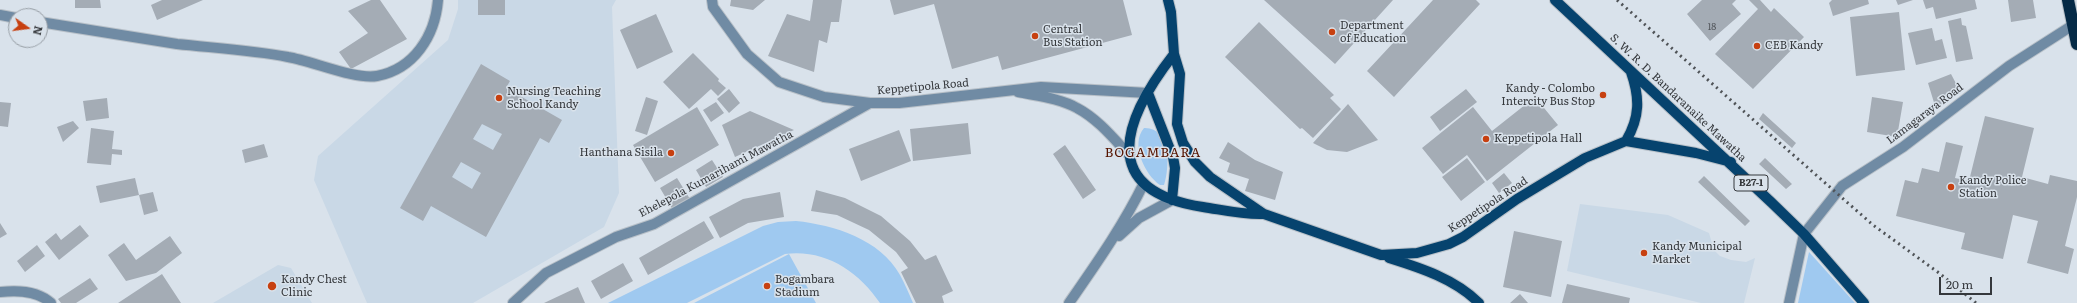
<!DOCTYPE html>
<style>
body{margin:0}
#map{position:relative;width:2077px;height:303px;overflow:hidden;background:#d9e2eb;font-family:Literata,serif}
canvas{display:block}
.north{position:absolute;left:8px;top:8px;width:40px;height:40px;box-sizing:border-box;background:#d9e2eb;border:1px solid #979ea5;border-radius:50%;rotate:104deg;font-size:11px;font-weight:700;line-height:16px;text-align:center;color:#35383c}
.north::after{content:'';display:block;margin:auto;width:14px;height:18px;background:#c74010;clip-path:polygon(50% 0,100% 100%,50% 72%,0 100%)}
.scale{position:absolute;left:1939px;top:277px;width:53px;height:18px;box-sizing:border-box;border:2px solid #35383c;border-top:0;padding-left:5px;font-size:12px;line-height:14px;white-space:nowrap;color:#35383c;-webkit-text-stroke:3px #d9e2eb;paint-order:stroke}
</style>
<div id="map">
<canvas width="2077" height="303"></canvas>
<div class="north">N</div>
<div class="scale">20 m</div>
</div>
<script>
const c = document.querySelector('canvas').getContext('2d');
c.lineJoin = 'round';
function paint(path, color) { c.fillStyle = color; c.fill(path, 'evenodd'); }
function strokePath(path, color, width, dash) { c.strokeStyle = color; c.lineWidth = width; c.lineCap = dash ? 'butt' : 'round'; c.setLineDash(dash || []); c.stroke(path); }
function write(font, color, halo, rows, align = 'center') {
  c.font = font + ' Literata,serif'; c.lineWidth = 3; c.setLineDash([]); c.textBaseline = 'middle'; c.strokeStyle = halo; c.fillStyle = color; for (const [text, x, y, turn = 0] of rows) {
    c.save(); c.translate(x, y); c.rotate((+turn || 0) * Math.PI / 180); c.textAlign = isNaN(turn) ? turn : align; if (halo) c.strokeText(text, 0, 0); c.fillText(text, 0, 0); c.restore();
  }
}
const built = new Path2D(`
 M458,0H616L612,7L619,193L604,227L473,303H367L314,180L318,156L448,40L458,9Z
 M1580,204L1668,215L1709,233L1714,250L1720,256L1731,260L1746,262L1755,258L1744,303H1701L1567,271Z
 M278,265L291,268L312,303H213Z`);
const green = new Path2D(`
 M1144,128C1171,127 1170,167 1164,185H1160C1145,175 1130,144 1144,128Z
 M796,221C834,225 880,239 900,275C905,284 909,294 913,303H880C858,271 825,249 785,254L687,303H608L763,226L778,222Z
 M1809,252L1855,303H1798Z
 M789,254L816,303H694Z`);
const building = new Path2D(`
 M75,0H100L101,8H75Z
 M162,0H203L157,20L151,5Z
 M371,0H380L407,39L351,69L339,52L368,33L348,11Z
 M478,0H505V15H478Z
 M731,0H765L753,10L730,6Z
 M813,0H842L839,22H831L827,43L819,40L814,72L768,56L787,14L810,21Z
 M890,0H1123L1132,35L1002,70L998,56L952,69L934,4L894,15Z
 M1264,0H1393L1335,64Z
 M1433,0H1476L1480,4L1394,97L1367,71Z
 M1702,0H1736L1732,4L1741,14L1710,41L1687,14Z
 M1749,0H1760L1771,12L1774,8L1804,37L1753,89L1715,54L1758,9Z
 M1832,0H1868L1869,4L1833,16L1829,3Z
 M1896,0H1913L1898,5Z
 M1923,0H1975L1977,9L1936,19L1933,7L1926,9Z
 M2008,0H2033L2036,18L2011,22Z
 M1899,12L1905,70L1856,76L1850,17Z
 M656,14L673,52L637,69L620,30Z
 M1961,18L1962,25L1966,26L1973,59L1956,62L1948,21Z
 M1259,22L1334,95L1330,98L1341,109L1313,138L1302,128L1300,129L1225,57Z
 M1932,28L1935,41L1942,39L1947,58L1916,65L1908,33Z
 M693,53L719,79L718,81L726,88L718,96L711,89L689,109L663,82Z
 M481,64L510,81L506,88L562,120L549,143L540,138L486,237L431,206L423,221L400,208ZM482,124L502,134L493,150L473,139ZM461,162L481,173L472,189L452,177Z
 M1951,74L1960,91L1936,109L1928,83Z
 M729,89L740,103L729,113L717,99Z
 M1466,89L1477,102L1440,131L1430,117Z
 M646,97L658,101L647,135L635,131Z
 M1535,97L1558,125L1487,181L1467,155L1443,174L1422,148L1473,107L1492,131Z
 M1872,97L1903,102L1897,137L1867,132Z
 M107,98L109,118L86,121L83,101Z
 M0,102L11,103L8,127L0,126Z
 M716,102L724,113L711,122L703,110Z
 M1348,104L1378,140L1347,152L1327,150L1313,143Z
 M697,107L719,145L655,182L633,145Z
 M750,111L794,130L735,157L722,125Z
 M1763,113L1796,143L1792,148L1759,119Z
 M1985,116L2034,128L2022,177L2048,184L2050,175L2077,181V197L2065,246L2074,249L2068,274L2027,263L2038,221L2013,215L2003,259L1961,249L1965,233L1896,216L1905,180L1918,183L1922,168L1939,172L1946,142L1963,146L1955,178L1969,181Z
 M73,121L79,128L63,142L57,127Z
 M968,123L971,154L913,161L910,129Z
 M91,128L114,131L112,149L122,150V155L112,154L111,165L87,163Z
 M899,130L911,161L861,181L849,149Z
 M1228,142L1255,160L1283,172L1275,200L1245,191L1249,179L1227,172L1230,163L1219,158Z
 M264,144L268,157L245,163L242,150Z
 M1065,145L1096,190L1083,199L1053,154Z
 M1467,158L1485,182L1461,201L1442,177Z
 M1765,158L1792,184L1786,189L1759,164Z
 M712,160L723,177L706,187L696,170Z
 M1504,173L1512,183L1499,193L1492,183Z
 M1704,176L1750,221L1745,226L1698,182Z
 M135,178L139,195L100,203L96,186Z
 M677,178L690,199L673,210L660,188Z
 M816,190L845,198L881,216L910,241L925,260L936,255L953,291L942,296L944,303H916L901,272L908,268L896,252L869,230L837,215L811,211Z
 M153,192L158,211L144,215L139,195Z
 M780,192L784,217L748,223L720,238L709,217L743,199Z
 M704,221L714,238L648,275L639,258Z
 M0,223L7,234L0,238Z
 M80,225L89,236L59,260L45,242L56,233L61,240Z
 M1514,231L1562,241L1551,297L1503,287Z
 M170,236L182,253L156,273L126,281L108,255L124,243L136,260Z
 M37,245L45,256L25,272L17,261Z
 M623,263L633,281L601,299L591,281Z
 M162,274L181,303H118Z
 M90,278L98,289L76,303H61L58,299Z
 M1567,284L1630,298L1629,303H1562Z
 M578,287L585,303H544Z
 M1520,294L1528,303H1510Z`);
const minor = new Path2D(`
 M712,0L713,7L747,54L779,82L824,97L870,103H899L1041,87L1148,93
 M0,15L16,18
 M40,22C86,29 131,37 177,44C214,48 252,50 288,57C312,61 355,80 377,76C414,69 435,36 438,0
 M1018,92C1037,96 1059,98 1077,108C1098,119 1114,139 1130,156
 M1119,236L1139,218L1172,200
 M0,292C17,290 38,291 51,303
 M513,303L546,273L616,237L654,224L870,103
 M1069,303C1096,264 1123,226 1144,183
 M1789,303L1804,234L1842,186L1903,147L2009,66L2073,25`);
const major = new Path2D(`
 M1168,0L1171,12L1174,54L1180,74L1177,124L1183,143L1195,162L1210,177L1264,214L1381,255L1417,253L1449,244L1463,237L1517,199L1585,158L1626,141L1696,153L1731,162
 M1555,0L1772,203L1804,234L1864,303
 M1174,54C1124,118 1095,190 1203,207C1223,210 1243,215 1264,214
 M1148,93L1173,157L1175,168L1172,200
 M1626,141C1640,117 1640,98 1631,72
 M1389,258C1421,268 1455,279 1479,303`);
const highway = new Path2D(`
 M2068,0L2077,44`);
const rail = new Path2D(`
 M1617,0L1873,225L1939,273L1976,303`);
const markers = [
 [1332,32,4,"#c74010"],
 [1035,36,4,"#c74010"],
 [1757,46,4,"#c74010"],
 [1603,95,4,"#c74010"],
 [499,98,4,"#c74010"],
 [1486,139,4,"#c74010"],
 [671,153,4,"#c74010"],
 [1951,187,4,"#c74010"],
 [1644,253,4,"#c74010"],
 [272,286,5,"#c74010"],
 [767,286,4,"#c74010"]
];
const numberNames = [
 ["18",1712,27]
];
const shields = [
 [1751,183,34]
];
const shieldNames = [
 ["B27-1",1751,183]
];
const poiNames = [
 ["Department",1340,26],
 ["of Education",1340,39],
 ["Central",1043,30],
 ["Bus Station",1043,43],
 ["CEB Kandy",1765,46],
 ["Kandy - Colombo",1595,89,"right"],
 ["Intercity Bus Stop",1595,102,"right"],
 ["Nursing Teaching",507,92],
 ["School Kandy",507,105],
 ["Keppetipola Hall",1494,139],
 ["Hanthana Sisila",663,153,"right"],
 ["Kandy Police",1959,181],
 ["Station",1959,194],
 ["Kandy Municipal",1652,247],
 ["Market",1652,260],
 ["Kandy Chest",281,280],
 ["Clinic",281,293],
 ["Bogambara",775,280],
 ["Stadium",775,293]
];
const streetNames = [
 ["Keppetipola Road",923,87,-5],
 ["S. W. R. D. Bandaranaike Mawatha",1678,98,43],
 ["Lamagaraya Road",1925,114,-37],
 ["Ehelepola Kumarihami Mawatha",716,174,-28],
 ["Keppetipola Road",1488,205,-33]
];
const quarterNames = [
 ["BOGAMBARA",1153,153]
];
paint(built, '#c9d8e6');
paint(green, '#9fc9f0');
paint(building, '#a4acb5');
strokePath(minor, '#b8c0c8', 12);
strokePath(major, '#b8c0c8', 12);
strokePath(highway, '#b8c0c8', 14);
strokePath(minor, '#708ba4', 10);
strokePath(major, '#06436e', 10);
strokePath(highway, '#052a46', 12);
strokePath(rail, '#4f5357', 3, [2, 4]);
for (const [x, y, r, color] of markers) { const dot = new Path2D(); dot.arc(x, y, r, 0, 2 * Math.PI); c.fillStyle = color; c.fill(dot); strokePath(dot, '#d9e2eb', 1.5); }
write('9px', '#51555a', null, numberNames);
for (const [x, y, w] of shields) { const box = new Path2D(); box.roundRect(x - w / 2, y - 8, w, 16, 3); c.fillStyle = '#d9e2eb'; c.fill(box); strokePath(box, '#35383c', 1); }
write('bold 10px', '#35383c', null, shieldNames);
write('11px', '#35383c', '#d9e2eb', poiNames, 'left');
write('11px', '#35383c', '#d9e2eb', streetNames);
c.letterSpacing = '1px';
write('13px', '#561501', '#d9e2eb', quarterNames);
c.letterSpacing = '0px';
</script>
